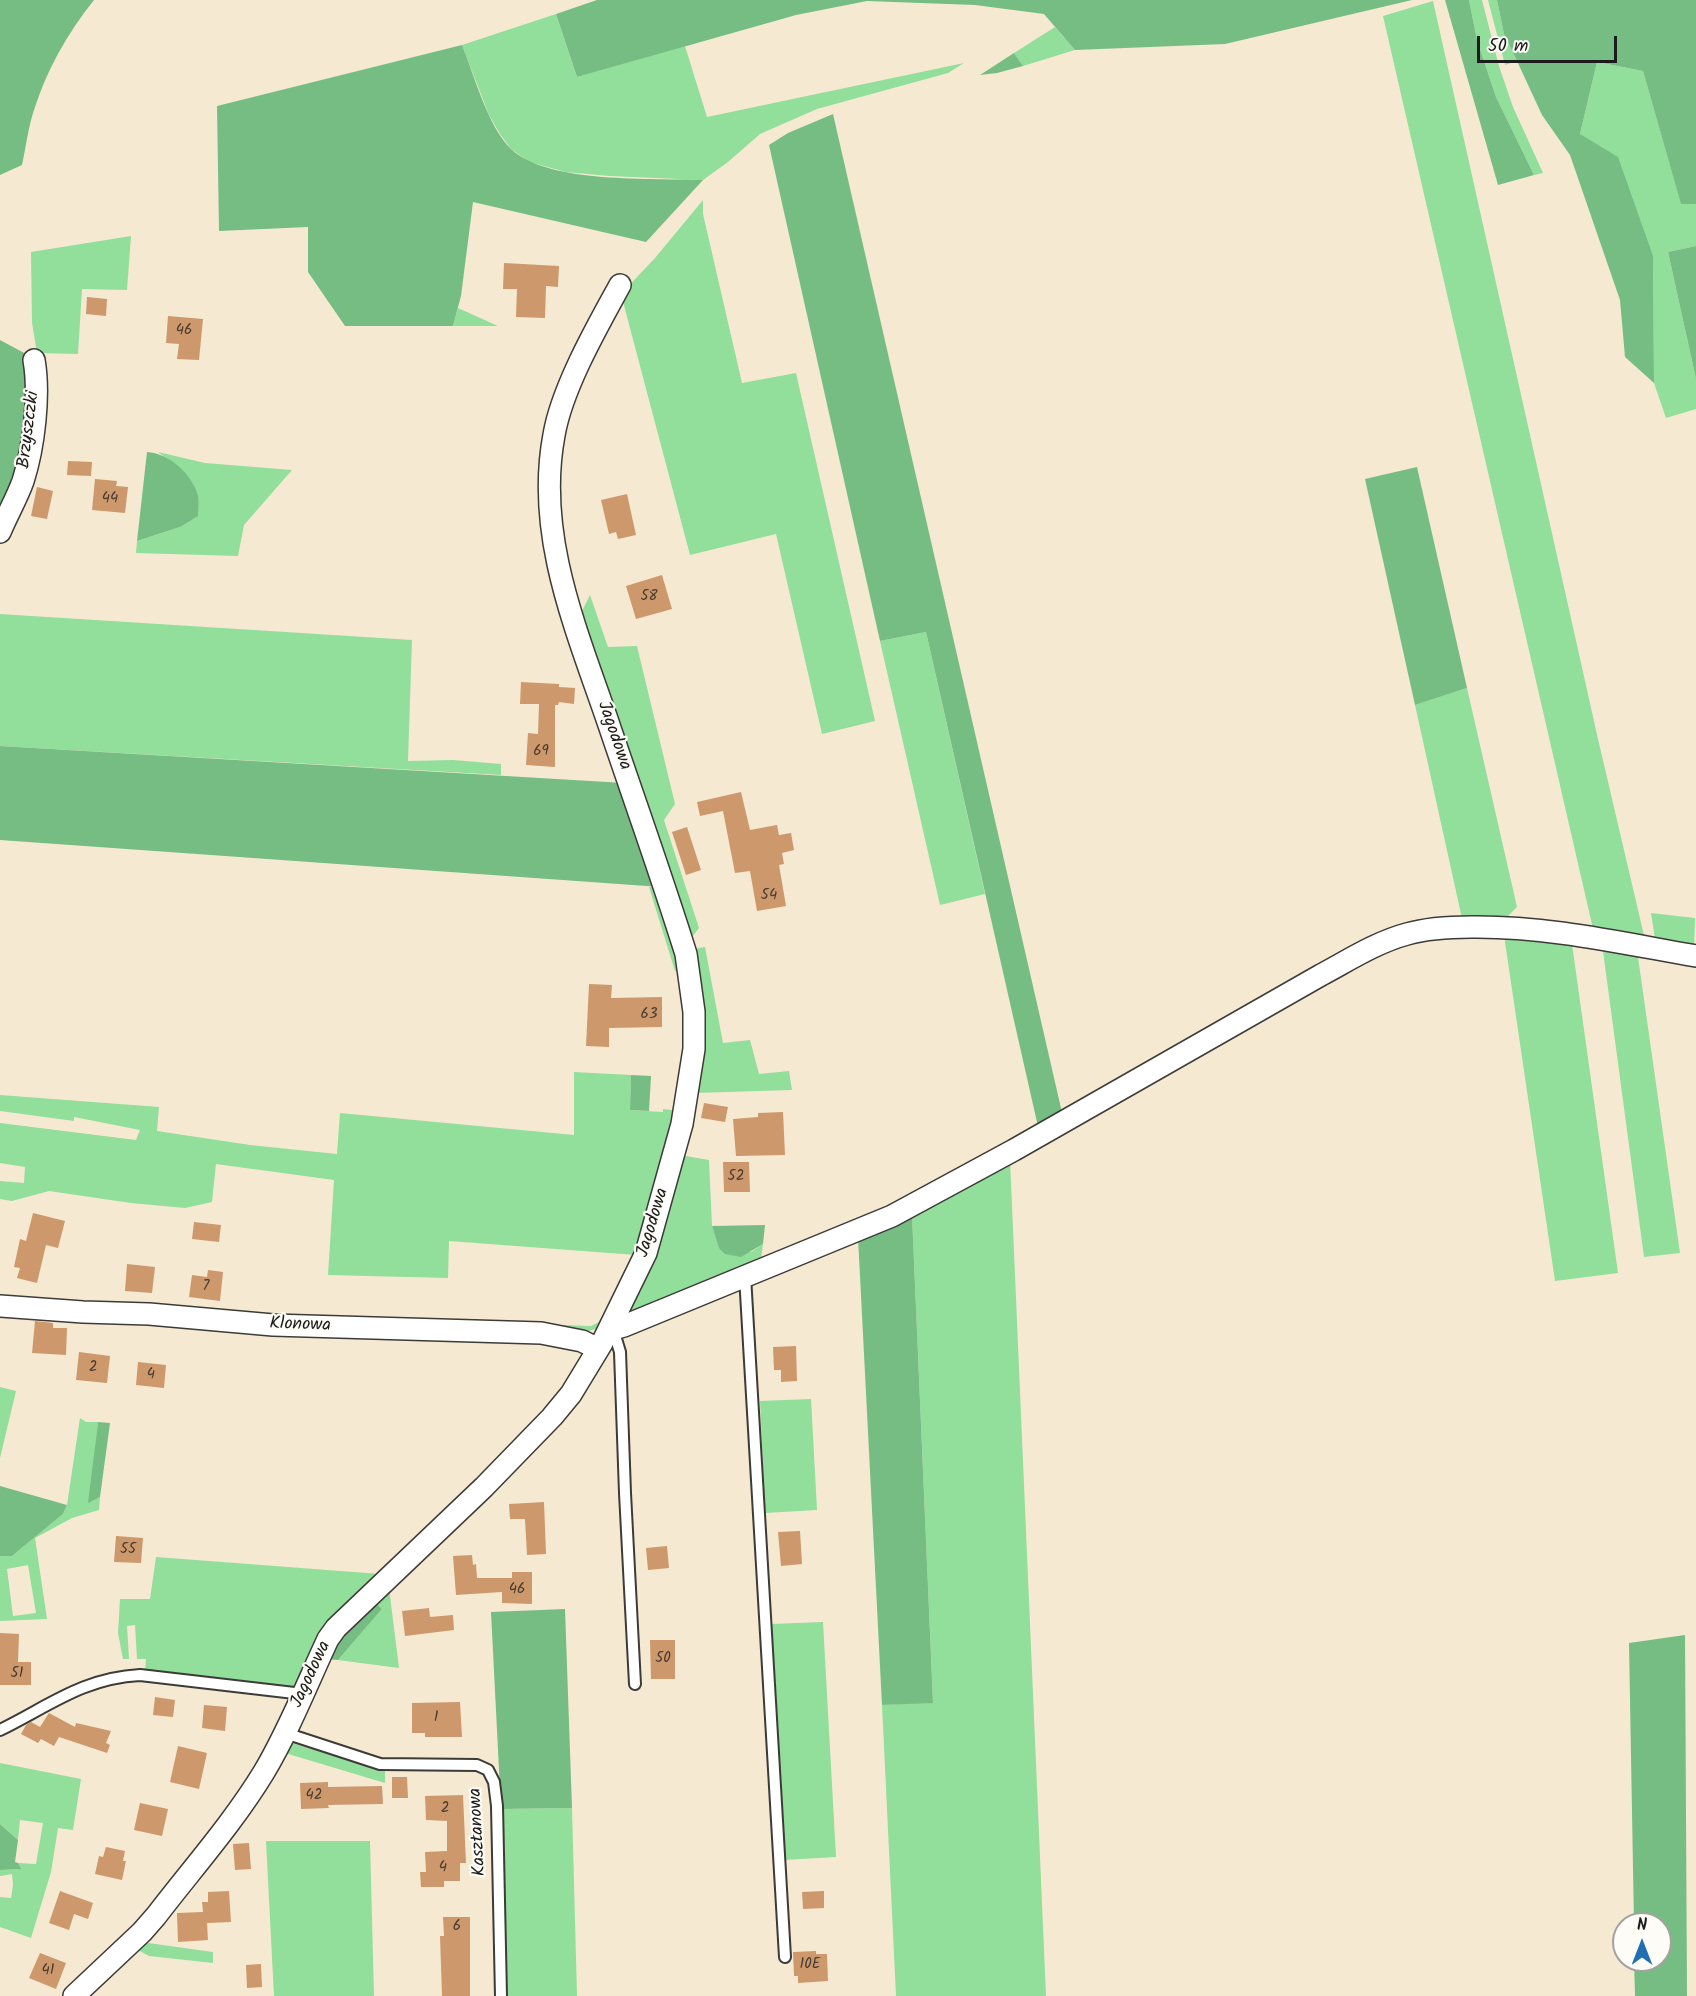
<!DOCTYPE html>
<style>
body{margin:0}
#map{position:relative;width:1696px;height:1996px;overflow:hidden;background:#f5e9d2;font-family:Kalam,sans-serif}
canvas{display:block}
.north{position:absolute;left:1612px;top:1912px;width:60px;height:60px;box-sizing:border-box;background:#fdfcf7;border:2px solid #a3a29f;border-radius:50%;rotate:0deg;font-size:16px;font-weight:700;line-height:24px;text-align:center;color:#1c1c1c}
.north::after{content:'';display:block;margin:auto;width:21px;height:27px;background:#1f6fb2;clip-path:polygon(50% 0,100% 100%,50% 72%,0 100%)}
.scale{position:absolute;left:1477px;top:36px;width:140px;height:27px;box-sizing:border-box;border:3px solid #1c1c1c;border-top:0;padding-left:8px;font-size:18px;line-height:21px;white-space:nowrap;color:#1c1c1c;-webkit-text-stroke:4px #fdfcf7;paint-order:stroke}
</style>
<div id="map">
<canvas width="1696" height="1996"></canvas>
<div class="north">N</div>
<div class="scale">50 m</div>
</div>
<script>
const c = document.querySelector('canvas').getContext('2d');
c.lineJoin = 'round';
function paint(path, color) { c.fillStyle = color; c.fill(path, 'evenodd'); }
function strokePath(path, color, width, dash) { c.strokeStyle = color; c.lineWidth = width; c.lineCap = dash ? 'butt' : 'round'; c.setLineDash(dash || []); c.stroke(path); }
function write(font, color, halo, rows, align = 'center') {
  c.font = font + ' Kalam,sans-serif'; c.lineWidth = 4.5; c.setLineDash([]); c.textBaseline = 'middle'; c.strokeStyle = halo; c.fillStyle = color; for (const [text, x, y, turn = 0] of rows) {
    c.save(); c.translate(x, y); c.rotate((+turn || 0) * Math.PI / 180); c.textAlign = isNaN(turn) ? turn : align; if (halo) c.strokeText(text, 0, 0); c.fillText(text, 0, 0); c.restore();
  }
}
const green = new Path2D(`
 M1469,0H1482L1499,66L1513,107L1543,173L1534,175L1496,97L1477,40Z
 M1488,0H1497L1504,34L1517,61L1505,65Z
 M1433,1L1598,739L1646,944L1594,933L1383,16Z
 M556,14L577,77L685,46L707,117L964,63L948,73L817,109L760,134L728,162L703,180L609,176L566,172L529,162L511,149L500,134L489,115L462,45Z
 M1055,27L1075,50L1023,66L1014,53Z
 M1597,62L1643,71L1681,203L1696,204V246L1668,252L1696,379V409L1666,418L1654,383L1653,256L1580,134Z
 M703,200V214L742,383L796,373L875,721L822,734L776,534L690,555L621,294L655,258Z
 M131,236L127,290L82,289L78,354L37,353L32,323L31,252Z
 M458,308L498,326H453Z
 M158,452L205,463L292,470L244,525L238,556L136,553L137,541L180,527L181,469Z
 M590,595L608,647L637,646L675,804L664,820L699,928L692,937L688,938L580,615Z
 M0,614L412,640L408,761L453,760L501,764V775L0,746Z
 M926,632L985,894L940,905L880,641Z
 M1467,688L1517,907L1509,915L1508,923H1463L1415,705Z
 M649,887H661L681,971H675Z
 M1651,913L1695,918L1694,950L1656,945Z
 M1504,935L1572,944L1618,1273L1555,1281Z
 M705,947L723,1043L750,1040L759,1074L789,1071L792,1090L693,1093V949Z
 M1603,951L1638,957L1680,1253L1644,1257Z
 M574,1072L631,1075L630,1110L663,1112V1109L680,1111L649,1232L603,1327L581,1333L325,1317L591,1326L599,1322L636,1255L449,1241L448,1278L328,1275L334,1180L216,1164L212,1202L185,1208L131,1203L49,1191L12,1201L0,1199V1181L24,1183L25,1167L0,1163V1123L136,1140L140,1130L74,1117V1121L0,1111V1095L159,1107L157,1131L250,1145L337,1154L340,1113L574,1135Z
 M680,1155L709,1160L712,1226L719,1247L751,1252L763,1244L760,1266L709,1286L622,1315Z
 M1010,1159L1046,1996H896L882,1705L933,1702L912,1215L938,1204Z
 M0,1387L16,1391L0,1458Z
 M811,1399L817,1510L765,1513L760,1401Z
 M80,1418L86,1422H98L89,1502L100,1497L99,1510L72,1518L35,1538L47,1619L0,1621V1556H12L63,1514L67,1505ZM28,1565L36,1613L13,1616L7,1569Z
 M156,1557L380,1574L314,1653L296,1685L289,1688L145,1673L146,1659H137L135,1625L127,1626L129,1659H123L118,1633L120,1599H150Z
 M389,1588L399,1668L338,1660L382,1609L372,1599Z
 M823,1622L836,1857L784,1860L771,1624Z
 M288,1742L385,1770V1783L285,1753Z
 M0,1763L81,1779L73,1830L58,1828L51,1872L31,1938L0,1927V1897L11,1898L13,1885L12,1874L0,1876V1870L20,1869L18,1863L36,1864L43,1823L20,1820L18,1840L0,1824Z
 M572,1808L577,1996H507L501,1809Z
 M266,1841H370L374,1996H274Z
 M143,1936L149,1941L148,1943L213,1952V1963L149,1956L136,1949Z`);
const forest = new Path2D(`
 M0,0H94C67,34 47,69 34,110C28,128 26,147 22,165L0,175Z
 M597,0H1412L1225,44L1075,50L1044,14L975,5L867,1L796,15L577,77L556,14Z
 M1445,0H1469L1477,40L1496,97L1534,175L1498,185Z
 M1497,0H1696V204H1681L1643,71L1597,62L1580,134L1618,157L1653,256L1654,383L1625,357L1620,300L1570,155L1542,115L1517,61L1504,34Z
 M462,45C475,77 487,125 511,149C547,184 654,178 703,180L646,242L473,202L461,296L453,326H345L308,272V227L219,231L217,106Z
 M1014,53L1023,66L997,73L980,75Z
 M833,114L1063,1117L1039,1131L926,632L880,641L769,145L788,133Z
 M1696,246V379L1668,252Z
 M0,340L26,354L27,432L0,519Z
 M147,452C169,453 193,475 198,496C199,502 198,510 198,516L180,527L137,541Z
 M1417,467L1467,688L1415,705L1365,479Z
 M0,746L624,783L661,887L0,840Z
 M631,1075L651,1076L649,1111L630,1110Z
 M912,1215L933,1703L882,1705L858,1237Z
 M765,1225L763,1244L741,1257L725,1254L719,1248L712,1226Z
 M98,1422L110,1423L100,1497L88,1503Z
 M0,1486L67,1505L63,1514L12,1556H0Z
 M372,1599L382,1609L338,1660L326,1659L327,1650Z
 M565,1609L572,1808L501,1809L491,1612Z
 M1685,1635L1687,1996H1635L1634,1960H1660V1924H1634L1629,1643Z
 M0,1824L18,1840L15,1862L18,1863L21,1869L0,1870Z`);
const building = new Path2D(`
 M504,263L559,266L558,287L546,286L545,318L516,317L517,289H503Z
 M87,297L107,299L106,316L86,314Z
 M168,316L203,319L199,360L177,359L179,344L166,343Z
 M68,461L92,462L91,476L67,475Z
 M95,479L117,481L116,486L128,487L125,513L92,510Z
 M37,487L53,491L47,519L31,516Z
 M627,494L636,535L618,539L616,532L609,534L601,500Z
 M662,575L672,609L636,619L626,586Z
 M521,682L559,684V687L575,688L574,704L559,702L558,705H555V767L526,765L528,733L538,734L539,704H520Z
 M741,792L750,830L777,825L779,835L791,833L794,850L782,853L784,864L779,865L786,906L757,911L750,871L735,873L723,811L700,816L697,802Z
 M687,827L701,870L686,875L672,832Z
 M589,984L612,985L611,998L662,997V1027L609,1028V1047L586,1046Z
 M704,1103L728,1107L725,1122L701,1118Z
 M783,1112L785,1155L736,1156L733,1119L758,1117V1113Z
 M723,1162H749L750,1192H724Z
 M33,1213L65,1221L58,1248L46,1245L37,1283L17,1278L20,1268L14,1267L20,1239L26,1241Z
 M194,1222L221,1225L219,1242L192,1239Z
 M127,1264L155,1267L152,1293L125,1291Z
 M208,1270L223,1272L220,1301L189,1297L192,1275L207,1277Z
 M35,1321L53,1323V1328H67L66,1355L32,1353Z
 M796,1346L797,1381L781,1382V1370H774L773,1347Z
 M79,1352L110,1356L107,1383L76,1380Z
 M138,1362L166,1365L164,1388L136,1385Z
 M544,1502L546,1554L527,1555L525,1519H510L509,1504Z
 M800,1531L802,1564L781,1566L778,1532Z
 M116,1536L143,1538L141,1563L114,1562Z
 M667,1546L669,1568L648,1570L646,1548Z
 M472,1555L473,1565L476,1564L477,1578H512V1572H532V1604L502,1603V1592L456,1595L453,1556Z
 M429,1608L430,1617L453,1615L454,1630L405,1636L402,1611Z
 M0,1633L19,1634L18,1662H31V1685H0Z
 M650,1640H675V1679H651Z
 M155,1697L175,1700L173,1717L153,1715Z
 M460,1702L462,1737H425V1733H412V1703Z
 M204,1705L227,1707L225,1731L202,1728Z
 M49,1713L75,1727L76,1723L111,1731L106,1743L110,1745L107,1753L59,1737L54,1746L41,1739L38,1743L21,1734L26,1725L31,1722L40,1727Z
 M178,1746L207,1753L199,1789L170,1782Z
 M392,1777H407L408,1798H392Z
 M328,1782V1787L382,1786L383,1804L328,1805L329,1808L301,1809L300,1783Z
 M463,1795L466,1863H460V1881H444V1887H421L420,1872H426L425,1852L447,1851V1821L426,1820L425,1796Z
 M140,1803L168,1809L162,1836L134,1830Z
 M249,1843L251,1869L235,1870L233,1844Z
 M106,1847L125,1851L123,1861H126L122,1880L95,1874L99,1856L103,1857Z
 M60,1891L93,1903L88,1919L74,1914L69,1930L49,1923Z
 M229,1891L231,1922L207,1923L208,1940L178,1942L177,1913L203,1912L202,1902H208V1892Z
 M824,1891V1908L803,1909L802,1892Z
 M443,1917H470V1996H442L440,1936H444Z
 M816,1951V1954H827L828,1981L798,1983V1976H794L793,1952Z
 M40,1953L66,1963L56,1989L29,1978Z
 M261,1964L262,1987L247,1988L246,1965Z`);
const lane = new Path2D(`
 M745,1276L785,1957
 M613,1329L620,1352L625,1493L635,1684
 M0,1730C49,1706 83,1678 140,1675L303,1694
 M285,1733L380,1764L477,1765L488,1770L494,1782L497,1806L501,1996`);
const street = new Path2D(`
 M0,532C7,515 17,498 23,481C34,447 40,395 34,360
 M0,1306L83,1312L149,1314L273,1325L541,1333L582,1341L598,1349
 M609,1330L624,1326L892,1216L1014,1150L1321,975C1349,960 1377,942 1407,934C1428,928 1450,927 1471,927C1547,926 1621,943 1696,956
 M74,1996L142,1932L156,1916C192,1869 233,1823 264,1772C289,1730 307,1684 328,1639L336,1628L484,1487L552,1417L571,1394L602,1343L646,1253L682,1124L694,1049V1012L686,954C662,877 635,802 609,725C577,631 535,536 554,435C562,388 597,327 620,285`);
const numberNames = [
 ["46",184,331],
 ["44",110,499],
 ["58",649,597],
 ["69",541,752],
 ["54",769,896],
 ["63",649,1015],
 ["52",736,1177],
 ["7",206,1287],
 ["2",93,1368],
 ["4",151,1375],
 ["55",128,1550],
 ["46",517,1590],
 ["50",663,1659],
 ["51",17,1674],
 ["1",436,1718],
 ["42",314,1796],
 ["2",445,1809],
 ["4",443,1868],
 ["6",457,1927],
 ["10E",810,1965],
 ["41",48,1971]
];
const streetNames = [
 ["Brzyszczki",30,430,-83],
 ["Jagodowa",613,736,71],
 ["Jagodowa",654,1223,-73],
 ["Klonowa",300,1326,2],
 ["Jagodowa",312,1675,-65],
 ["Kasztanowa",479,1832,-93]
];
paint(green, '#92de9b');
paint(forest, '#75bd83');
paint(building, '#cd986c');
strokePath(lane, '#3d3b37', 14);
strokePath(street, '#3d3b37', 24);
strokePath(lane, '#fff', 10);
strokePath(street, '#fff', 21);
write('15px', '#483b30', null, numberNames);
write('18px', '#1c1c1c', '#fdfcf7', streetNames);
</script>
